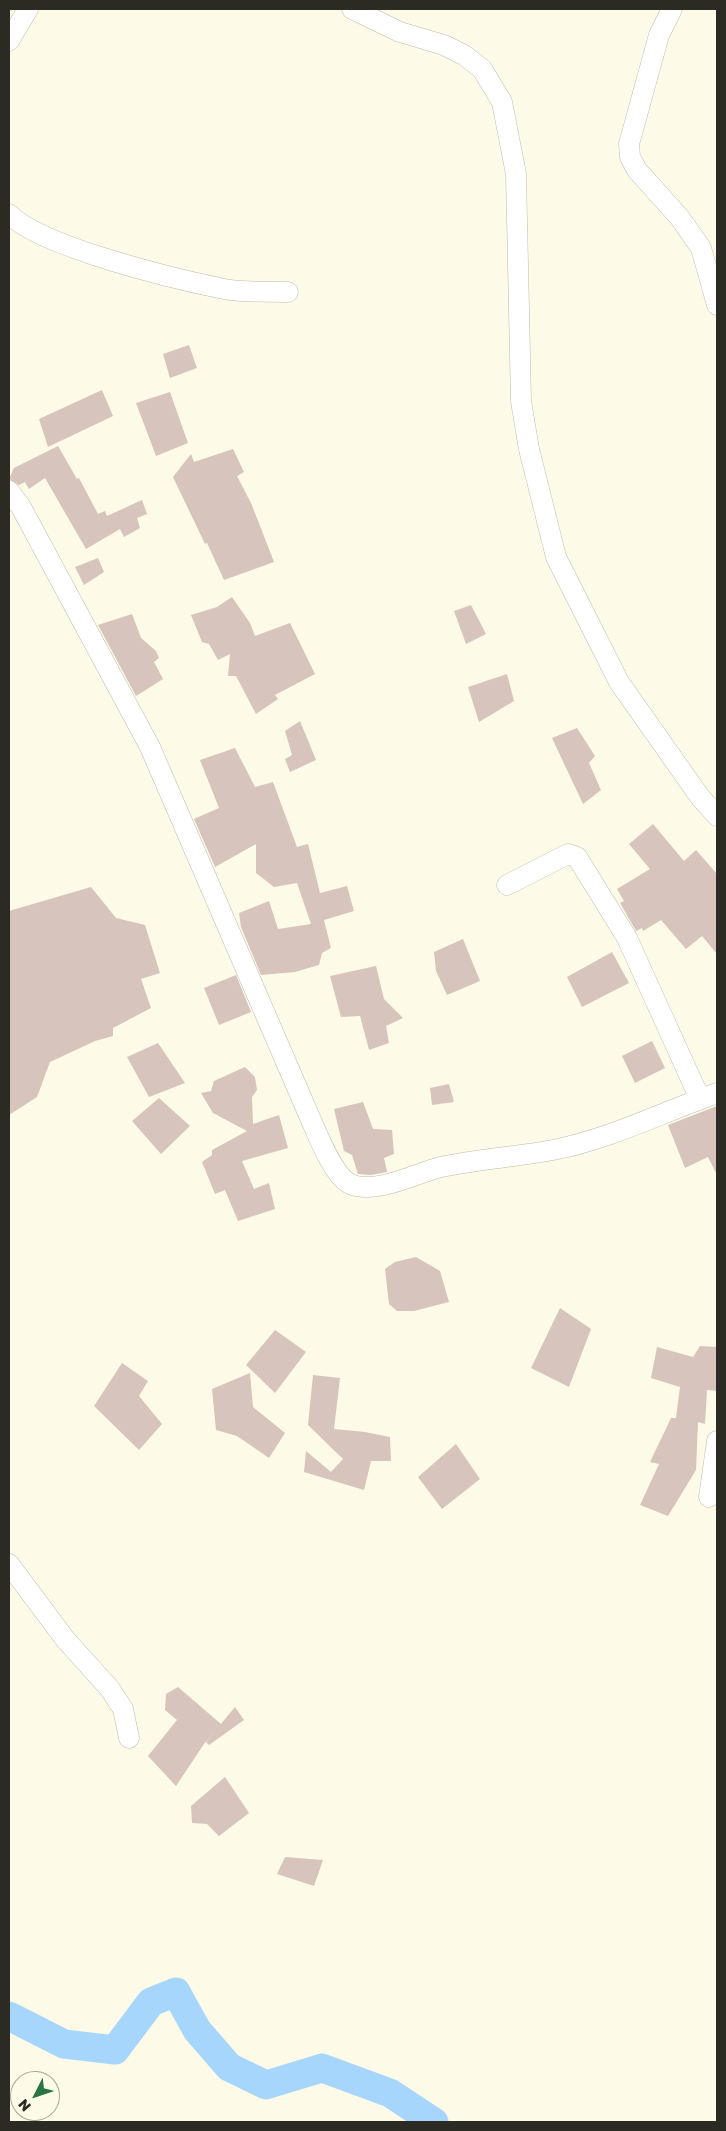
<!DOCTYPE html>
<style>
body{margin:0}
#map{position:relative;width:726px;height:2131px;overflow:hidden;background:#fdfae8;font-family:"Golos Text",sans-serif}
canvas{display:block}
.frame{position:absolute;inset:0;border:10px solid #2b2a23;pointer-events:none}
.north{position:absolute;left:10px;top:2071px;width:50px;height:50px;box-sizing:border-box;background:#fdfae8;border:1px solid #a9a799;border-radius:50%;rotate:229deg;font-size:14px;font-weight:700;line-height:20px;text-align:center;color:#2b2a23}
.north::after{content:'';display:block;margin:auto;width:18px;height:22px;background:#2a7544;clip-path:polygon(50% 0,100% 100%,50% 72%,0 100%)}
</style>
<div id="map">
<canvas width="726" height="2131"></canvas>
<div class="frame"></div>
<div class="north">N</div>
</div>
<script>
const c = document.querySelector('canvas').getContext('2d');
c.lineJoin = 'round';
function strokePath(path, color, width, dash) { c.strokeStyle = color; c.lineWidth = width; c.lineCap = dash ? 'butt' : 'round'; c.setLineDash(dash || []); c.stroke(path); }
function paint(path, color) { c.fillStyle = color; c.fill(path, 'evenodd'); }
const river = new Path2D(`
 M9,2016L64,2044L115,2050L151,2002L176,1992L197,2030L229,2067L266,2085L322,2068L390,2093L434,2122`);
const building = new Path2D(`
 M189,345L197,368L170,378L163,354Z
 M102,390L113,416L48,447L39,419Z
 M170,392L188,443L156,456L136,403Z
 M58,446L77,479L79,478L98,514L105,511L107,516L142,500L147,514L137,518L140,528L124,537L120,529L86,549L45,478L29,489L25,482L19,485L9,479L14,468Z
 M233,449L244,472L237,476L251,503L274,562L224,580L207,543L205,544L173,477L191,454L194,462Z
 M98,558L104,572L84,585L75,567Z
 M232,597L250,623L255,636L290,623L315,674L275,695L278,699L256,714L236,676H228L230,654L218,660L209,644L202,642L191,615L217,607Z
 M471,605L486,634L466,644L454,611Z
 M132,614L141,638L156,651L159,658L154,662L163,679L136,696L98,625Z
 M507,674L514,701L479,722L468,687Z
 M300,721L316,760L290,772L285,759L292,755L285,731Z
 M577,728L595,756L589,763L601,790L583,804L552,738Z
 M235,748L255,787L273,782L297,847L308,844L320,893L347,886L354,911L324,920L331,948L322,953L319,965L295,972L261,975L241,927L239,913L269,901L278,929L311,924L297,883L274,887L256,873V844L215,867L194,819L219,808L200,760Z
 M653,824L684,861L696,850L717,874V954L702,936L686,949L661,920L643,931L642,928L636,931L620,903L624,901L617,889L650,869L629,844Z
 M91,887L116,918L145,925L160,973L141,979L151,1008L113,1028V1036L95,1041L50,1062L37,1097L9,1115V911Z
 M463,939L480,981L447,995L436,971L434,952Z
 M612,952L629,983L582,1007L567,977Z
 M376,966L384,999L403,1018L386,1026L389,1043L369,1050L360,1016L341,1017L330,976Z
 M236,975L251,1012L219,1025L204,988Z
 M652,1041L665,1068L635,1083L622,1056Z
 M158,1043L185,1083L149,1097L127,1057Z
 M245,1067L255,1077L257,1090L252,1097L253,1124L279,1115L288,1148L242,1161L254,1189L269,1183L275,1209L238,1221L225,1190L215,1194L202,1162L212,1155V1150L247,1131L213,1113L201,1093L211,1091L214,1081Z
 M449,1084L454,1102L432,1105L430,1088Z
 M159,1098L190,1126L161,1154L132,1121Z
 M363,1102L373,1129L392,1130L394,1154L384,1158L387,1172L371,1175L358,1174L352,1155L344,1151L334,1109Z
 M717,1106V1175L708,1157L685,1168L668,1125Z
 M416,1257L440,1271L449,1302L414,1311H397L389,1304L385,1269L395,1262Z
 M560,1308L591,1329L569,1387L531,1368Z
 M275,1330L306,1352L275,1393L246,1365Z
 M700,1346L717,1347V1391L707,1390L705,1424L698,1422L696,1470L668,1516L640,1505L659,1464L650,1462L671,1418H676L680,1387L651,1378L657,1347L693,1357Z
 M122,1363L148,1381L139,1396L162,1424L139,1450L94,1406Z
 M250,1373L253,1407L285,1433L269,1458L237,1436L216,1430L212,1389Z
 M313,1375L340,1378L334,1429L365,1432L390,1437L391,1461H371L364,1490L304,1472L306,1451L331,1472L343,1459L308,1425Z
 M456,1444L480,1479L442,1509L418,1477Z
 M178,1687L221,1724L204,1744L176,1786L148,1756L177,1720L165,1710L166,1694Z
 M235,1707L244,1720L209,1745L206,1742Z
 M225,1777L249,1813L219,1836L207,1824L192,1823L191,1806Z
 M285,1857L323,1860L314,1886L277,1874Z`);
const minor = new Path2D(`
 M352,9L400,32L444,45L464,55L482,69L502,102L516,174L521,401L529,449L556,557L619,682L700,797L717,816
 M672,9L659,35L629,144L630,157L637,170L680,218L701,248L717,305
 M9,41L28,9
 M9,214C41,247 175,279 224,289C244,293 267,291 288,292
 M9,491L21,507L150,747L308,1113C316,1130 332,1175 350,1184C376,1195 416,1173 441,1167C478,1159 516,1157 553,1150C610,1139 663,1112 717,1093
 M507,885L568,854L577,857L627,938L700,1099
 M709,1497L717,1441
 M9,1564L65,1639L110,1689L123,1709L129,1738`);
strokePath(river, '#a7d6fc', 29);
paint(building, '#d7c4bd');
strokePath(minor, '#bfbcab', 21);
strokePath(minor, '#fff', 20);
</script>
